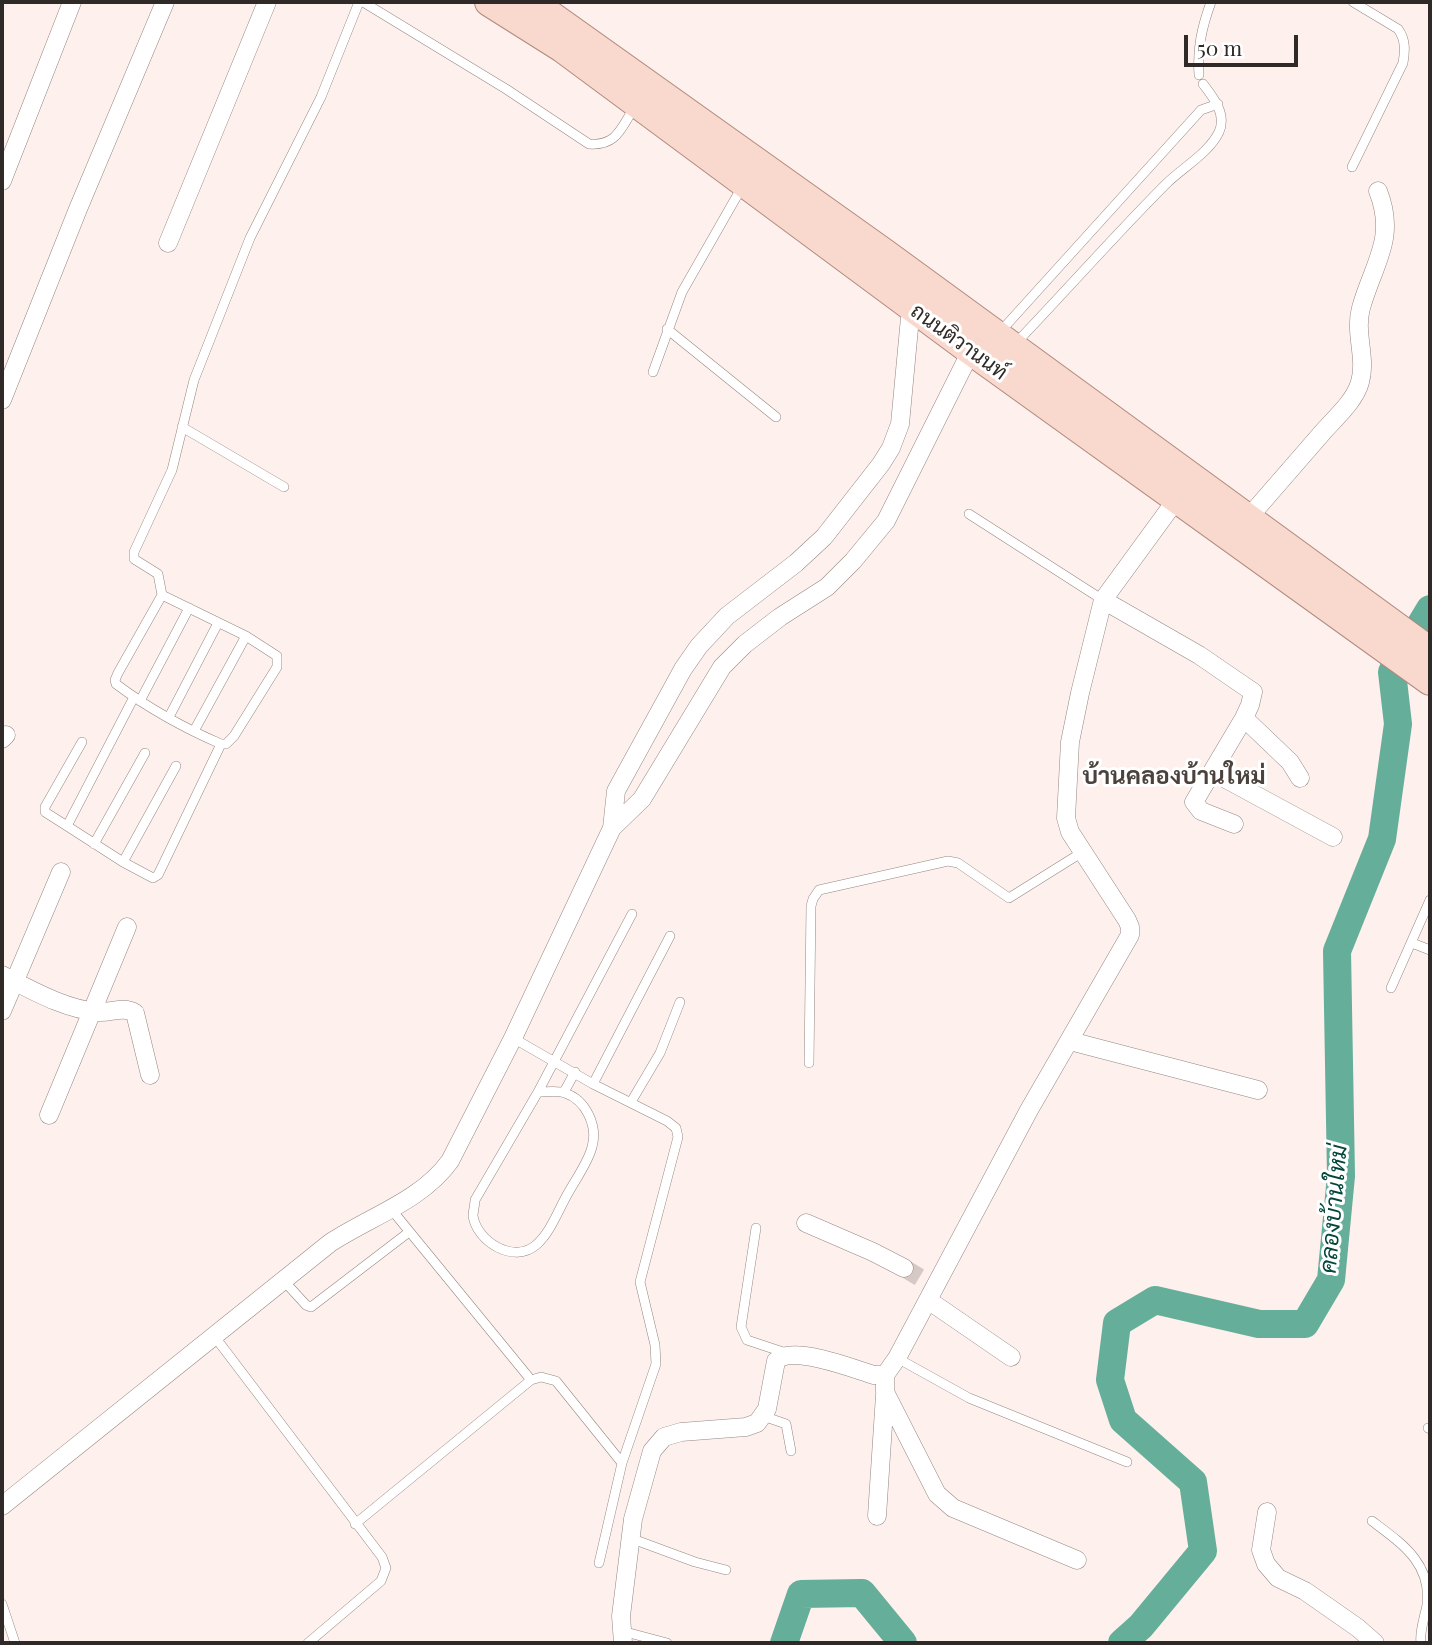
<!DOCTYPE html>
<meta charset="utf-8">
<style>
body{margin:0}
#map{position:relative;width:1432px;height:1645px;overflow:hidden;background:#fef0ec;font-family:"Playfair Display",serif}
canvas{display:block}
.frame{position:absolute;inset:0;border:4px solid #2f2a28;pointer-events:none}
.scale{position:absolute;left:1184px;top:35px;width:114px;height:32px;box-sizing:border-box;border:4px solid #2f2a28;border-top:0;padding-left:9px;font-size:21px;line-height:24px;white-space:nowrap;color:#2f2a28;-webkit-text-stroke:5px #fff;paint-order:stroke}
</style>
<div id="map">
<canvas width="1432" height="1645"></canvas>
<div class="frame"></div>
<div class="scale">50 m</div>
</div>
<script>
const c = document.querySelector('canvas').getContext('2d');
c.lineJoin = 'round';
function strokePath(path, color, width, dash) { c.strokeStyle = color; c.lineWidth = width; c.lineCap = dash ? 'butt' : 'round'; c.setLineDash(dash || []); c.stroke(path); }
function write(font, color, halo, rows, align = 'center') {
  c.font = font + ' "Playfair Display",Sarabun,serif'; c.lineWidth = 6; c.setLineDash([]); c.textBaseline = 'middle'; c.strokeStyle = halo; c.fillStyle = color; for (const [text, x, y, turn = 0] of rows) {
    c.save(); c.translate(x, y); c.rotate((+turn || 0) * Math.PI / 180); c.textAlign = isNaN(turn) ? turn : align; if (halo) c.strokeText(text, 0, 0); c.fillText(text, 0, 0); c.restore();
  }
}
const river = new Path2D(`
 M784,1643L801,1594L862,1593L903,1643
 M1122,1643L1141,1626L1203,1551L1193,1482L1123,1420L1110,1380L1117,1323L1155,1300L1259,1324H1305L1331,1280L1341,1176L1337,951L1382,839L1398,724L1392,672L1430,609`);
const minorTunnel = new Path2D(`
 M904,1268L929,1283`);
const service = new Path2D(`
 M363,2L506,89L589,144C617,146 621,128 634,108
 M1199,75C1197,48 1202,27 1211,2
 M1352,167L1403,63C1405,51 1406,40 1398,29L1353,2
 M667,329L776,417
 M1000,332L1201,110L1218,104
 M1016,343C1066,291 1114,236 1166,184C1182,168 1209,153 1219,132C1227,114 1213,97 1203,84
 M653,372L682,292L742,187
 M182,427L284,487
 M969,514L1103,600
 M162,595L246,636L277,656V667L234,736L226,744H221C184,728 148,708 116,684L115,680L118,673L162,595L158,574L134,559V552L172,470L194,380L250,238L321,97L359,2
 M140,701L189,608
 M169,717L218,623
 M194,731L246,636
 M82,742L45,807V812L67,826L134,697
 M67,826L123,862L153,878L158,875L221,744
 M94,844L145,753
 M123,862L176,766
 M1412,943L1430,950
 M1391,988L1430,900
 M513,1038L593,1084L667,1121L676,1128L678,1137L640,1282L655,1345L656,1364L622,1463L599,1563
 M809,1063L811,906L813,899L819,890L948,861L958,863L1009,898L1081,853
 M593,1084L670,936
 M538,1092C547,1092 558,1090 565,1093C586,1100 598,1126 592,1147C588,1163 575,1180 567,1195C558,1211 550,1233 536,1245C514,1264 477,1242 473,1216C473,1211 475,1205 475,1200Z
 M538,1092L632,914
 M564,1092L575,1072
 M631,1102L660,1053L680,1002
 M391,1209L531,1380
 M756,1228L741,1327L747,1340L786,1353
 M284,1281L306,1305L311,1307L409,1232
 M215,1337L382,1557L386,1568L381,1581L308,1643
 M897,1358L969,1398L1127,1462
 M763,1416L786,1424L791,1451
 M1428,1428L1430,1429
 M1372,1521C1401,1543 1432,1563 1427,1605C1425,1616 1419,1632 1421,1643
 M355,1524L531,1380L541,1377L556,1381L622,1463
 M630,1538L695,1562L726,1570
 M2,1604L15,1643
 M622,1631L667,1643`);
const minor = new Path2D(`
 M2,181L72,2
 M168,243L267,2
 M2,400L78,209L165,2
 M1249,517C1273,489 1298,461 1322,433C1335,418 1355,401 1360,382C1367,358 1354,333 1361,308C1373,264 1397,239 1378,191
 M1103,600L1199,655L1253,692L1250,705L1244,718L1290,762L1300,778
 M2,739L6,735
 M1213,772L1333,837
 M1234,824L1201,811L1194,802L1244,718
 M612,828L642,799L722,667L745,644L780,617L827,587L853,561L886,521L971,351
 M2,975C32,990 64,1009 98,1012C111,1013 123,1006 135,1013L150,1075
 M2,1011L61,872
 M1070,1041L1258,1090
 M49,1115L127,927
 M806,1223L873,1252L904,1268
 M928,1300L1011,1357
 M885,1375V1392L937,1494L953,1508L1077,1560
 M2,1506L330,1243C371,1216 421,1201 450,1161L513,1038L612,828L616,791L683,669L699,646L727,616L796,563L824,537L881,464L891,448L900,424L911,307
 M1267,1512L1261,1550L1266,1564L1278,1578L1305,1591L1358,1628L1375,1643
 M877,1516L885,1395
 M623,1643L621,1616L633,1519L652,1451L664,1437L681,1432L746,1427L757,1423L767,1409L776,1361C792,1344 853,1369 874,1375H885L897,1358L1029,1110L1130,935V927L1127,920L1070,832L1066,818L1070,742L1080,693L1103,600L1176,500`);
const primary = new Path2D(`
 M489,2L562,48L971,351L1430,681
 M532,2L883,252L1430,651`);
const streetNames = [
 ["ถนนติวานนท์",959,342,36]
];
const waterNames = [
 ["คลองบ้านใหม่",1334,1209,-85]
];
const quarterNames = [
 ["บ้านคลองบ้านใหม่",1174,777]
];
strokePath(river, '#64ae9a', 28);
strokePath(minorTunnel, '#d5c8c5', 18, [18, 9]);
strokePath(service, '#948783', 10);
strokePath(minor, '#948783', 19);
strokePath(primary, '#b08a7e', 30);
strokePath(service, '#fff', 9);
strokePath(minor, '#fff', 18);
strokePath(primary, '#f9d8cd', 28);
write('21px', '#2f2a28', '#fff', streetNames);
write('italic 23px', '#03473a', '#fff', waterNames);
write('bold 24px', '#4b413d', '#fff', quarterNames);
</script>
